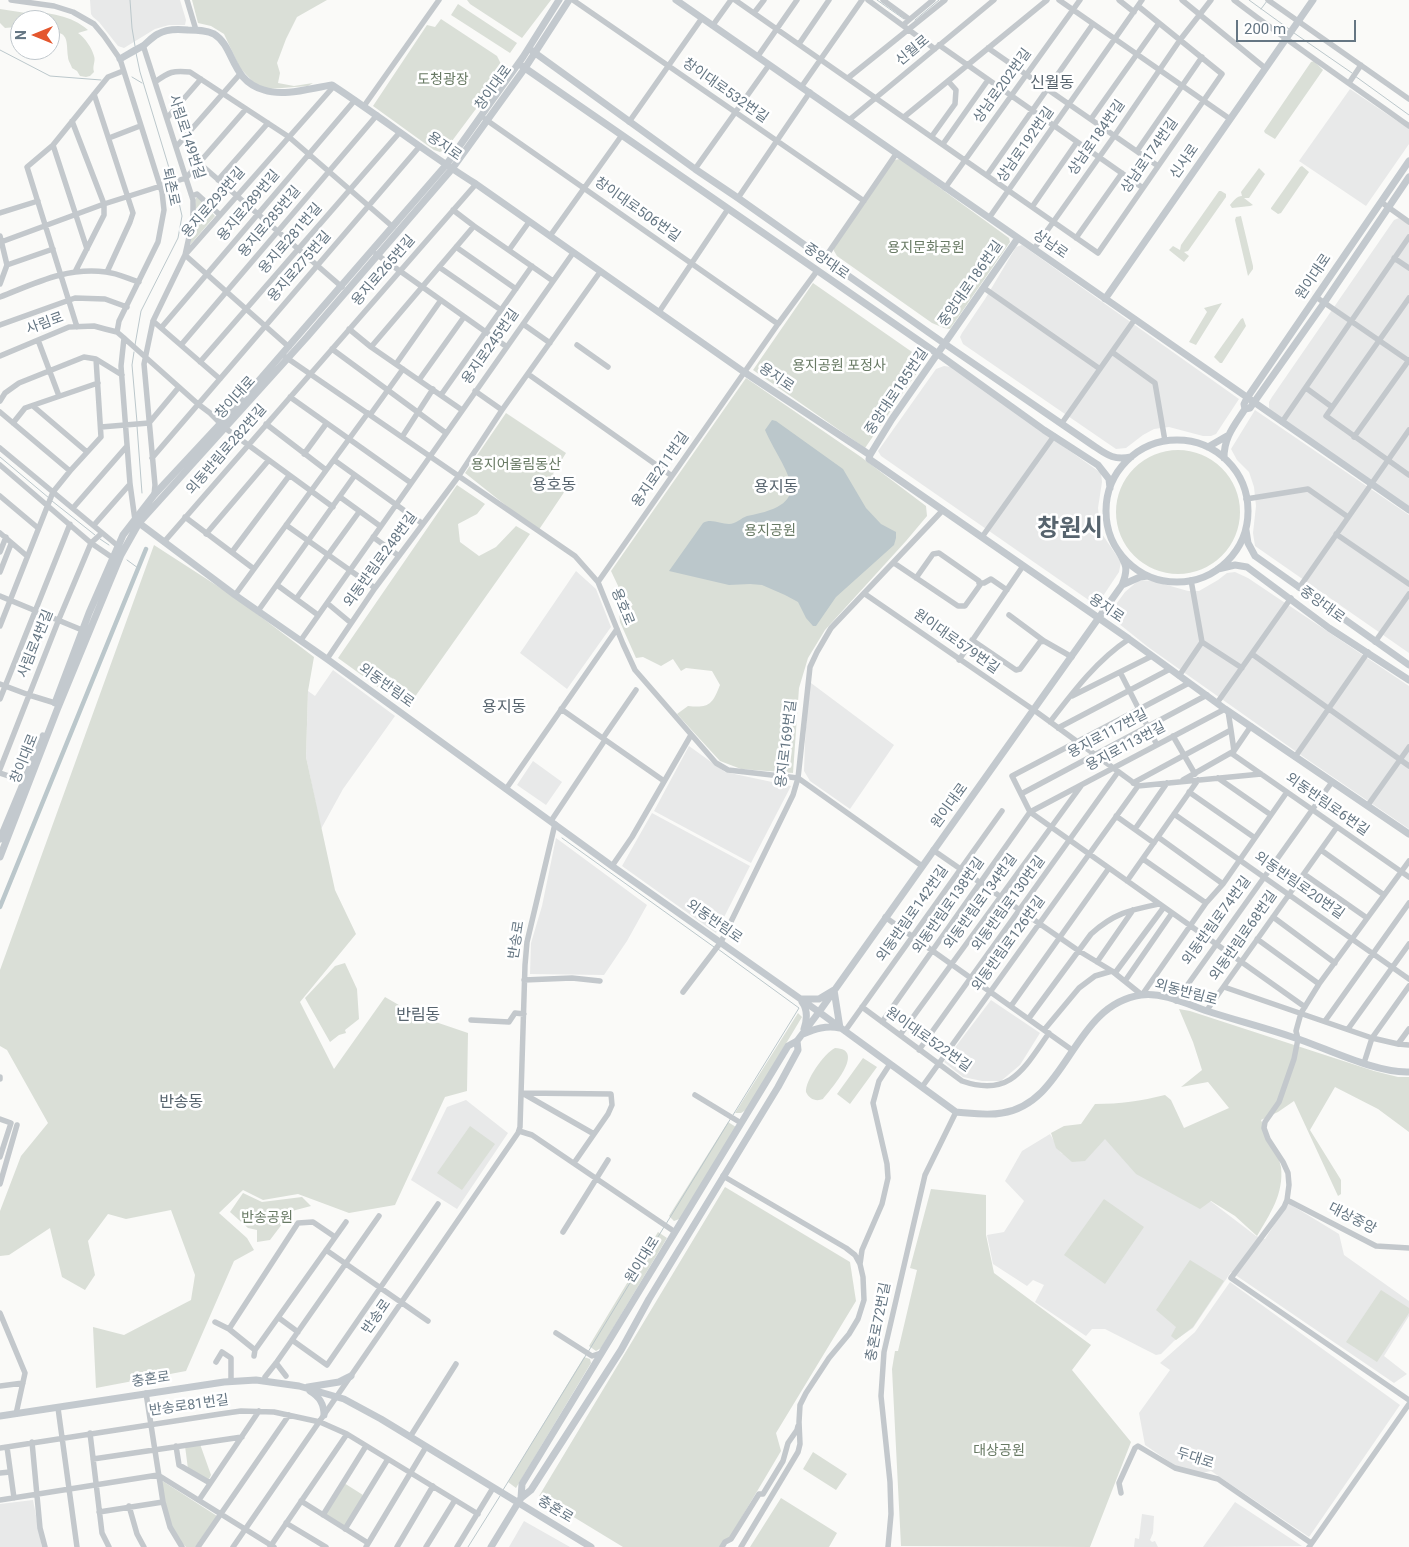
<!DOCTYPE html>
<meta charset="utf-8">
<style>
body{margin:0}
#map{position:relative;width:1409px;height:1547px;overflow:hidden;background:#fafaf8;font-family:Roboto,sans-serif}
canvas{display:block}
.north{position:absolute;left:10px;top:10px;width:50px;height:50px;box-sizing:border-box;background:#fff;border:1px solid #c1c8cd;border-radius:50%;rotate:270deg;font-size:14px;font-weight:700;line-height:20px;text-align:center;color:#657683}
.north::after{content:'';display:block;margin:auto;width:18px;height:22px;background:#e4572e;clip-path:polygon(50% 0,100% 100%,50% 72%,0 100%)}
.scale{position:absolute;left:1236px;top:20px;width:120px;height:22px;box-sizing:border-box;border:2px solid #657683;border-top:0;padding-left:6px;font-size:15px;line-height:18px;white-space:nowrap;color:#657683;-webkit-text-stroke:4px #fff;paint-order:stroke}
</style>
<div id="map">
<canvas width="1409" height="1547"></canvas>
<div class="north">N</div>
<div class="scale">200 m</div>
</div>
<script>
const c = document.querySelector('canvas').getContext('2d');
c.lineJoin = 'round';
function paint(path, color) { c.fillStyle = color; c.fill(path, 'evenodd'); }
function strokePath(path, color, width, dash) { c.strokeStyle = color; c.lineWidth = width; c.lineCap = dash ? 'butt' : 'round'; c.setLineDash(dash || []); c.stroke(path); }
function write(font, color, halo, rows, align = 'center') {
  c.font = font + ' Roboto,"Noto Sans KR",sans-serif'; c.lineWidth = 5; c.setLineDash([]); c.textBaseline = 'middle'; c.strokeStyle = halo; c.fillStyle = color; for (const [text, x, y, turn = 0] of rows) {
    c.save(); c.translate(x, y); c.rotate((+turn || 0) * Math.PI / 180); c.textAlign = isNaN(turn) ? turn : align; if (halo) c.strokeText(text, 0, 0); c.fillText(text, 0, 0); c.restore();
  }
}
const built = new Path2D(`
 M90,0H180L186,20L185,25H169L155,29L124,48L118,46L99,22L93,17L91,14Z
 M1350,89L1409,129V144L1366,206L1299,161Z
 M1399,218L1409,224V508L1270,411L1269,407V402L1272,397L1394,220Z
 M1022,245L1239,399L1216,434L1211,436H1203L1169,427L1154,429L1143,435L1126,448L1116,449L963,344L960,337L962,333L985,299L1016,247Z
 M944,366L951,367L1101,473L1102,482L1098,508L1100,526L1102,534L1121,562L1119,572L1101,599L1095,602L1090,601L881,456L878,451L936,369Z
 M1255,410L1409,515V653L1255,546L1253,533L1256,506L1254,487L1249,472L1237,460L1231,449Z
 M576,571L596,589L611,627L567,689L520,653Z
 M1235,572L1248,578L1409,686V829L1308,760L1148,647L1118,623L1114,607L1125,592L1139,580L1153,581L1188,591H1199L1218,580L1227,573Z
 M333,670L395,716L343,789L321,829L306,757L308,691L315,696Z
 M811,683L894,745L850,809L810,781L804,771L805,742L809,686Z
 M689,746L725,772L791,786L751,863L654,811Z
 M533,761L562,782L546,805L517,785Z
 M652,813L750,866L716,933L622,866Z
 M556,838L647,905L627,941L604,975L530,974L531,943L542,906Z
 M991,1000L1040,1033L1020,1065L1001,1081H982L963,1077L944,1062Z
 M466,1100L508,1133L457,1209L411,1180L447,1107Z
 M1050,1134L1061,1153L1079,1160L1106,1134L1209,1200L1256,1236L1265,1239L1288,1203L1339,1234L1344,1255L1409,1301V1316L1384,1356L1407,1374L1394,1383L1231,1272L1193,1328L1174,1341L1161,1354L1156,1355L1105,1329H1092L1086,1336L1035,1302L1044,1285L1033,1280L1027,1286L993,1264L987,1235L1004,1232L1024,1201L1005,1181L1022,1151Z
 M1230,1282L1400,1405L1309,1537L1211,1471L1202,1473L1177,1467L1145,1445L1139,1413L1170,1370L1160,1363L1195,1332Z
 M33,1500L42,1547H0V1504Z
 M1235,1502L1302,1546L1203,1547Z
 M1142,1514L1154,1516L1153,1533L1150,1540L1152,1542L1155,1541L1158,1547H1134L1135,1538L1139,1539Z
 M524,1521L570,1547H509Z`);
const green = new Path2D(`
 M192,0H327L297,17L286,39L277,63L280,73L278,83L294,86L313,83L308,86L269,89L255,84L240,68L224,34L211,26L198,23Z
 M467,0H551L522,38L470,4Z
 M458,4L517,43L510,53L451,15Z
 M0,9L26,13L28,11C49,13 71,15 88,30L78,33C85,38 92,48 94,56C96,61 92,66 94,72L90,76L86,77L80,76L77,71L72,68C71,64 68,61 68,57C66,43 70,31 50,32V20H20V29L16,27L5,28L0,23Z
 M441,19L497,56L501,64L502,74L446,149L440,152L434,150L373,106L427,25L435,27Z
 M1314,61L1323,70L1275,139L1265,133L1264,131L1311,62Z
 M900,159L1009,238L1010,242L950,329L944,328L932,323L837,256L834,251V247L894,160Z
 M1302,166L1309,172L1281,213L1278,214L1271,209V208L1300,167Z
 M1259,168L1265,174L1249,198H1244L1253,205L1250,206L1232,208L1230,205C1233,201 1237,196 1242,196L1241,192Z
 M1219,191H1221L1226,194V197L1188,251L1184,252L1189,256L1184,262L1169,250L1173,246L1180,250L1181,245Z
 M198,197L215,216L190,245L196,198Z
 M1241,216L1253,266V269L1248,276L1235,220L1236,217Z
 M813,283L925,361L865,448L753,370Z
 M1222,303L1196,345L1189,342L1207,312L1204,308Z
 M1243,318L1246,326L1222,363H1220L1214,357L1241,319Z
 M746,378L861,457L926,506L927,516L906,541L825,630L808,658L799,688L793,773L741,769L720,761L677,714L688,706C709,708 712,705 720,685L712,671L686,668L681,671L673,659L661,666L643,657L636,658L620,622L619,611L633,605L620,590L611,571Z
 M506,413L566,453L553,474L569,485L538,531L465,473Z
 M1116 512a62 62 0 1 1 124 0a62 62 0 1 1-124 0Z
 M457,485L485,504L477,514L458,524L460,542L479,556L496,547L516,526L530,534L407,708L338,658Z
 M154,545L236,598L314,657L308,691L306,757L335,890L356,934L300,1002L334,1069L385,997L418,1016L468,1033L467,1091L445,1097L395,1205L349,1213L298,1194L263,1200L243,1190L219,1213L247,1238L254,1250L234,1261L186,1371L96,1388L93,1327L124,1335L191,1300L195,1275L171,1210L126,1219L108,1214L88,1241L95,1275L85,1290L62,1277L50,1228L9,1255L0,1256V1211L21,1156L48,1123L7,1050L0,1046V970Z
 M345,963L357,989L359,1019L345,1030L346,1033L339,1035L330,1042L305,998L335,966Z
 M1179,1009L1190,1011L1374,1071L1398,1077H1409V1132L1378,1109L1335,1087L1310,1130L1341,1180V1194L1338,1196L1294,1101L1278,1112L1261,1120C1266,1132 1279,1155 1281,1167C1284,1194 1270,1214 1257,1236L1235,1216L1211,1201L1200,1209L1136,1174L1105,1139L1085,1161L1072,1162L1056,1148L1051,1133L1064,1126L1081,1124L1095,1104C1120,1104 1141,1101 1165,1095L1171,1100L1184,1128L1229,1108L1208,1082L1181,1087L1202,1070L1193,1042Z
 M798,1013L802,1017L746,1110L741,1113H735Z
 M835,1048C867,1049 831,1089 823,1099C816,1102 809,1099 806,1092C805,1081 824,1053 835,1048Z
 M863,1058L877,1067L850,1104L837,1094Z
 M728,1122L736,1127L682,1218L674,1221L669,1216Z
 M470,1126L495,1144L462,1190L437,1173Z
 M725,1187L850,1262L856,1301L776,1433L781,1451L724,1547H623L539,1496Z
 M931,1189L986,1195V1235L994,1273L1091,1345L1072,1370L1131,1442L1090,1547L901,1546L892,1369L895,1351H898L917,1270L910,1268Z
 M243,1193L262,1202L302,1197L311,1206L292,1211L270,1240L257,1242V1230L248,1228L230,1212Z
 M1104,1199L1144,1227L1105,1284L1064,1255Z
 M658,1232L667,1238L601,1348L596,1351L589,1346Z
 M1190,1260L1224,1281L1193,1327L1176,1340L1171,1336L1176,1327L1156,1310Z
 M1381,1290L1409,1308V1313L1377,1362L1346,1342Z
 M584,1357L590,1359L591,1363L516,1488L508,1482Z
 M200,1444L211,1475L208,1481L188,1469L185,1446Z
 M813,1452L847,1474L836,1490L803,1469Z
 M161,1480L217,1516L195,1547H186C168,1531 165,1503 161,1480Z
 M344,1483L363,1495L345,1527L325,1515Z
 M781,1498L837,1533L829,1547H750Z`);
const water = new Path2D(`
 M772,420L776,421L843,469L866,508L881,524L896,532V538L894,545L836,597L816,626H813L806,618L798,602L785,595L762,585L750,584L729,585L669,571L703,523C711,518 720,524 729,524C736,524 741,518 747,516C820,503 784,473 765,430Z`);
const stream = new Path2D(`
 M130,0L132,28L135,46
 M877,0L904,19
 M1249,0L1289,29
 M1261,9L1267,1
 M915,20L939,0
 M1294,33L1352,73
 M0,50L50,76L101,80
 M136,53L140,72L173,181
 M1355,76L1409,115
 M132,77L142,83
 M135,345L141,311L178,238L182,216L175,185
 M134,352L132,365L137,422
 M137,426L142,493
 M0,457L49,498
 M52,501L95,535
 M100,539L109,545
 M127,560L138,568
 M562,838L714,947
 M718,949L799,1008L733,1115
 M666,1224L731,1118
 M588,1352L664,1227
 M503,1490L586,1355
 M468,1547L500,1496`);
const canal = new Path2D(`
 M0,907L146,549`);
const minor = new Path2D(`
 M11,0L54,6L73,12L94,24L104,36L120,59L162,192L164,210L158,242L119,321L117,332
 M187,0L196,30
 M573,0L864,201
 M735,0L1098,253L1222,74L1138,6
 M868,0L935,49
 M883,0L909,19
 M1059,0L1230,119
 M1119,0L1134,12
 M1182,0L1265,68
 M1234,0C1291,44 1351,84 1409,126
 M1268,0L1409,99
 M754,13L764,0
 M713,25L731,0
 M903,25L933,0
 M799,44L829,0
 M143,45L193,200V219L185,255L153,321L144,364L155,485L154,495
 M939,45L1143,188
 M988,48L1158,166
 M758,56L797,0
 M848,78L945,0
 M155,82C169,72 173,70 190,72L289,137L393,227
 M1349,83L1361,65
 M802,86L862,0
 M94,94L133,213L130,222L107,272
 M364,106L439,0
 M904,117L1047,0
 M167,118L201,79
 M485,119L778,324
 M1091,119L1159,23
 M849,120L994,0
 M72,121L104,204V215L75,272
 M629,122L702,18
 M932,136L955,104L956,90L948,81
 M109,138L140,126
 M943,144L988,80
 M53,145L87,249
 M176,147L240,74
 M1137,151L1202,57
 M199,163L342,287
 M695,169L769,65
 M987,175L1093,24
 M218,180L268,123
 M945,188L1080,0
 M192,196L197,194L220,215
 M738,198L810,92
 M1381,202L1409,222
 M1032,207L1077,142
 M453,210L474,226L553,281
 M0,213L38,201
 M989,218L1142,0
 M0,236L7,265L0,284
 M550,236L622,135
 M1076,238L1122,173
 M1,242L104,204L186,178L246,109
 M456,247L516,289
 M1034,249L1115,135L1180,40L1211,0
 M509,250L529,222
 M376,254L507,347
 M1394,258L1409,268
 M824,259L896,154
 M7,265L53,249
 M439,267L501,310
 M984,288L1100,369
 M0,297C36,283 66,267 106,272C117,273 129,279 139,282
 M1316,297L1409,361
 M1409,298L1326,416L1409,475
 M659,312L728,209
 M153,321L220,379
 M523,324L550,343
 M0,325L75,298L105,299L127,307
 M77,327L27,167L53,145L108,77L123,71
 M161,328L355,100
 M349,329L371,347L462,410
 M124,338L121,366L130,484L135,520
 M38,340L59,396
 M181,345L377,115
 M577,345L608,367
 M289,347L185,255L334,86
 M371,347L474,226
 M332,349L446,433
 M1112,352L1155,383L1165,441
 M0,356L69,327L94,326L105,329L117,332L124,338L198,404L210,413L225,428L333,507
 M284,356L575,556L598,582L623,644L635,670L716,763L728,770L798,778L922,866
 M200,362L400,132
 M396,364L441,300
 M528,374L672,476
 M419,380L464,317
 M1306,388L1332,407
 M475,391L502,410
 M441,395L532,266
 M290,397L411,483
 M0,401L5,393L19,383L84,357L96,359L122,375
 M33,406L87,452
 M0,412L70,471
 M212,414L221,413L234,409
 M370,415L403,369
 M1282,422L1409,237
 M13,423L25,408L98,383
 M1062,423L1135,319
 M266,424L326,470
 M101,427L149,423L179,387
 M402,437L433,389
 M1354,437L1409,360
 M0,448L118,546
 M304,454L326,424
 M152,458L420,146
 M334,460L423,524
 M0,465L91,543L113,558
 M0,496L38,528
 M340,497L380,526
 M1246,499L1308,489L1348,517
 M73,508L127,446
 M185,517L254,569
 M94,525L130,484
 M286,525L375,588
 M0,533L27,556
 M206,534L268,461
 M1336,534L1409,584
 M373,537L399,556
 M982,537L1054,436
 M164,542L476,184
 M0,552L6,537
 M232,552L289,476
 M894,563L958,606H965L980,585L979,583
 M0,572L11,544
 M916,578L933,554L939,553L979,581V583
 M1191,580L1202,642L1242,668
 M598,582L778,324L817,271
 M979,583H984L991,579L1007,590
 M277,585L318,615
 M1299,588L1409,430
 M865,594L1038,713L1138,786L1261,774
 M235,595L368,413
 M0,596L82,630
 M296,599L359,512
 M327,603L351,623
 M258,611L355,475
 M1009,615L1044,641
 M0,626L53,492L70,471L101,437L96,359
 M301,640L573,253
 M972,640L1016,670L1020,669L1040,642L1044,641L1072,657
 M1375,642L1409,594
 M1252,654L1409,766
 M327,659L375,588L458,477L502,410L600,272
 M959,660L1023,566
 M1120,672L1157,745
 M1179,676L1202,642
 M1189,683L1012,776L1030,812L1305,1007
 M0,684L29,695L55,703
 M1072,696L1152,656
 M0,699L70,524
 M1217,703L1291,598
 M561,709L664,781
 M1050,722C1073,692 1097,660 1129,639
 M1058,728L1170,669
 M1231,730L1234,751
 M1173,736L1195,774
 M603,738L636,690
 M1231,753L1409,877
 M1295,757L1368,652
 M0,769L59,619L91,543L102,533
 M0,773L24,781
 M1218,778L1271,815
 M1183,780L1234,751L1251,726
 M1133,783L1231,730L1228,711
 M506,789L617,629
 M1189,792L1255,838
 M1021,794L1207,695
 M1368,805L1409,747
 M1174,814L1409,979
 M1116,816L1154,843
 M551,821L605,740
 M1135,829L1167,783
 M1158,837L1223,884
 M933,850L1079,951L1112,971L1142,995L1206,903L1223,884L1287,792
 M1321,850L1384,895
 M1143,859L1206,903
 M1409,861L1319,984L1301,1013L1296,1031L1298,1039L1294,1059L1279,1102L1265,1122L1264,1128L1268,1139L1283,1162L1288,1173L1289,1185L1287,1200L1284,1207L1231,1278L1409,1400
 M612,866L632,837L691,735
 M1304,874L1367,918
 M1127,881L1198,780
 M885,917L1072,1050
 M1273,917L1335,963
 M1257,939L1319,984
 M1097,962L1133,910
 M1115,973L1164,907
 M524,980L572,978L600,981
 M1125,981L1172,913
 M1224,987L1372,1038L1398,1044L1409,1045
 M683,992L721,942L793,795L798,778L810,667L817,652L831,628L943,510
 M1176,1001L1332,782
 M1011,1006L1109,868
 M862,1007L962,1081C1011,1098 1024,1068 1049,1033
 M1207,1010L1337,827
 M1029,1018L1091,934C1114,913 1130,910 1159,904
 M471,1020L509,1022L515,1013L524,1014
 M1325,1021L1409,903
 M882,1022L1030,812L1225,709
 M1348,1029L1409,944
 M1044,1030L1079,988L1095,976L1112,971
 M845,1031L1002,811
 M900,1035L1081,786
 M1398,1044L1409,1029
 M919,1050L1118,772
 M1364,1063L1372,1038L1409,986
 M0,1077V1079
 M922,1087L1138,786
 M522,1093L611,1094L612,1105L608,1114L574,1163
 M524,1094L594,1134
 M695,1095L741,1123
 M0,1119L11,1123L0,1157
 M519,1131L532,1135L675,1232
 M723,1176L846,1248L855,1255L860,1264
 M0,1184L17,1125
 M1287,1200L1376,1246L1409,1248
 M563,1232L608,1160
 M326,1250L428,1321
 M0,1313L25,1373L16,1414
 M279,1318L298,1332
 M215,1322L229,1329L298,1223L313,1222L335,1237
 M229,1329L255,1350
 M556,1333L592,1356L601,1353
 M292,1340L327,1365L438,1204
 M254,1356L255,1350L346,1222
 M216,1362L222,1352L231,1358V1382
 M276,1363L286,1376
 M265,1377L276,1363L379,1216
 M0,1386L23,1383
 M146,1393L163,1502L170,1527L182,1547
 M58,1408L77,1547
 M90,1433L102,1533L109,1547
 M410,1437L456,1364
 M32,1442L40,1528L45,1547
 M176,1446L179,1465L210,1483
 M7,1447L14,1498
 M0,1448L220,1414L241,1411L274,1412L320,1422L347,1434L478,1514
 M93,1459L242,1437
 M0,1473L10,1472
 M1121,1493L1119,1483L1135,1448L1138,1446L1175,1468L1218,1479L1311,1543
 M0,1500L158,1475L274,1547
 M199,1500L259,1411
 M301,1501L368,1543
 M129,1506L137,1534L144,1547
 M99,1512L163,1502
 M323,1515L366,1446
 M286,1523L326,1547
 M345,1529L388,1459
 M198,1547L289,1415
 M233,1547L518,1133L520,1127L525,965L527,942L555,824
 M270,1547L347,1434
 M366,1547L426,1447
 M397,1547L433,1486
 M426,1547L455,1500
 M457,1547L493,1488
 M722,1547L725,1542L731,1539L759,1494H763L783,1461L788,1443L797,1430L798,1426
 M741,1547L798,1452L800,1444L799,1422L800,1405L806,1393L829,1358L849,1334L858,1319L864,1300L863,1277L860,1264L862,1250L882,1204L888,1178L887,1164L873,1103L879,1081L890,1064
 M888,1547L891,1514L890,1482L881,1396L884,1352L925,1175L956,1112
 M1309,1547L1409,1404`);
const major = new Path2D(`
 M676,0L1409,510
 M531,50L695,169L738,198L945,344L1091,444C1106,454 1113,461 1131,457
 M120,59C127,55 135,50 143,46C148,42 152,37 158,34C166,29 179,29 188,30C197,30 206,30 214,34C235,47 230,80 264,90C284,97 311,88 332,85C381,117 426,153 476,184L744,372L870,455L869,459L1129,639L1225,709L1409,834
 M522,66L938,354L1044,430L1098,465L1109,479L1110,488
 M1105,299L1313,0
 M1245,409L1250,408L1324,303L1409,177
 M1106 511a71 71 0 1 1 142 0a71 71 0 1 1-142 0Z
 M1208,447L1227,436
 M870,455L892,419L1018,238
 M1224,458C1224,437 1234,426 1245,409L1244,404L1247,398L1409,161
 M135,520L235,595L327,659L612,866L819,1012L956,1112C971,1113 986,1116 1002,1113C1068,1103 1072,1005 1141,995C1163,992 1187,1004 1207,1011C1238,1021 1270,1029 1301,1040C1332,1051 1377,1073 1409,1072
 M1246,530L1248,543L1255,556L1409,665
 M1218,569L1235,565L1247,567L1329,628L1409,680
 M1122,585L1140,577L1148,576
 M55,703L89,613L123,535L154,495L235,408L446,165L523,57L559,0
 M0,839L43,736
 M0,857L57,710L106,591L121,555L139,523L307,337L452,169L525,68L569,0
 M801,999H819L834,990L840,1028C826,1025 815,1029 803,1034
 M802,1002C808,1010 807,1020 804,1029
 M308,1387L339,1382L351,1376
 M310,1391C320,1397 324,1404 324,1415
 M0,1416L224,1382L256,1380L299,1386L344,1399L381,1419L591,1547
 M521,1498L522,1484L788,1046L797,1041L819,1012L1122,585C1129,568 1126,564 1117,549
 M491,1547L521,1498L531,1490L621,1350L649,1299L778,1087L798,1050L797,1041`);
const streetNames = [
 ["신월로",913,51,-40],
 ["상남로202번길",1003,86,-54],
 ["창이대로",494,88,-54],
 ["창이대로532번길",725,91,35],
 ["사림로149번길",186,137,72],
 ["상남로184번길",1097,138,-55],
 ["상남로192번길",1026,145,-55],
 ["용지로",444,147,35],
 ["상남로174번길",1150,156,-55],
 ["신사로",1185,162,-55],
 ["퇴촌로",170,187,78],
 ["용지로293번길",214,203,-49],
 ["용지로289번길",249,206,-50],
 ["창이대로506번길",637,210,35],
 ["용지로285번길",270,222,-50],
 ["용지로281번길",291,239,-49],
 ["상남로",1050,245,35],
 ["중앙대로",826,262,35],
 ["용지로275번길",300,267,-49],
 ["용지로265번길",384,271,-49],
 ["원이대로",1314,277,-56],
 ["중앙대로186번길",971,284,-55],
 ["사림로",45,324,-20],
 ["용지로245번길",491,347,-55],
 ["용지로",776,378,34],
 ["중앙대로185번길",897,392,-56],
 ["창이대로",236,398,-48],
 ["외동반림로282번길",227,450,-49],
 ["용지로211번길",661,470,-55],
 ["외동반림로248번길",381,560,-54],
 ["중앙대로",1322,605,36],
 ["용호로",622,607,68],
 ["용지로",1106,609,34],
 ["원이대로579번길",956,642,35],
 ["사림로4번길",36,644,-68],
 ["외동반림로",386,686,36],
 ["용지로117번길",1108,734,-28],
 ["용지로169번길",787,744,-83],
 ["용지로113번길",1126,747,-28],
 ["창이대로",25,759,-68],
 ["외동반림로6번길",1327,805,35],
 ["원이대로",950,806,-54],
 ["외동반림로20번길",1299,886,35],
 ["외동반림로134번길",981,902,-54],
 ["외동반림로130번길",1009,904,-54],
 ["외동반림로138번길",949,906,-55],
 ["외동반림로142번길",913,914,-55],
 ["외동반림로74번길",1217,921,-54],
 ["외동반림로",714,922,35],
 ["외동반림로68번길",1244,936,-55],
 ["반송로",517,940,-81],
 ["외동반림로126번길",1009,944,-54],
 ["외동반림로",1186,993,15],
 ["원이대로522번길",928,1040,35],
 ["대상중앙",1352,1219,27],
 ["원이대로",643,1260,-58],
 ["반송로",377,1317,-55],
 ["충혼로72번길",879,1322,-79],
 ["충혼로",151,1380,-8],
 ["반송로81번길",189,1406,-8],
 ["두대로",1195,1459,18],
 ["충혼로",555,1510,31]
];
const parkNames = [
 ["도청광장",443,80],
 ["용지문화공원",926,248],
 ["용지공원 포정사",839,366],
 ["용지어울림동산",516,465],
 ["용지공원",770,531],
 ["반송공원",267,1218],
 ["대상공원",999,1451]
];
const quarterNames = [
 ["신월동",1052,84],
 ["용호동",554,486],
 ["용지동",776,488],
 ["용지동",504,708],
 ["반림동",418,1016],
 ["반송동",181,1103]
];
const townNames = [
 ["창원시",1070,530]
];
paint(built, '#e8e9e9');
paint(green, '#dadfd7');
paint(water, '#bbc7cb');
strokePath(stream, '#bbc7cb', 1);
strokePath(canal, '#bbc7cb', 4.5);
strokePath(minor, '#c3c8cc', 5.5);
strokePath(major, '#c3c9ce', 7);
write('14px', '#657683', '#fff', streetNames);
write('14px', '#687a64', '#fff', parkNames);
write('16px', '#57646e', '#fff', quarterNames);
write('bold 24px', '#57646e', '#fff', townNames);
</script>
